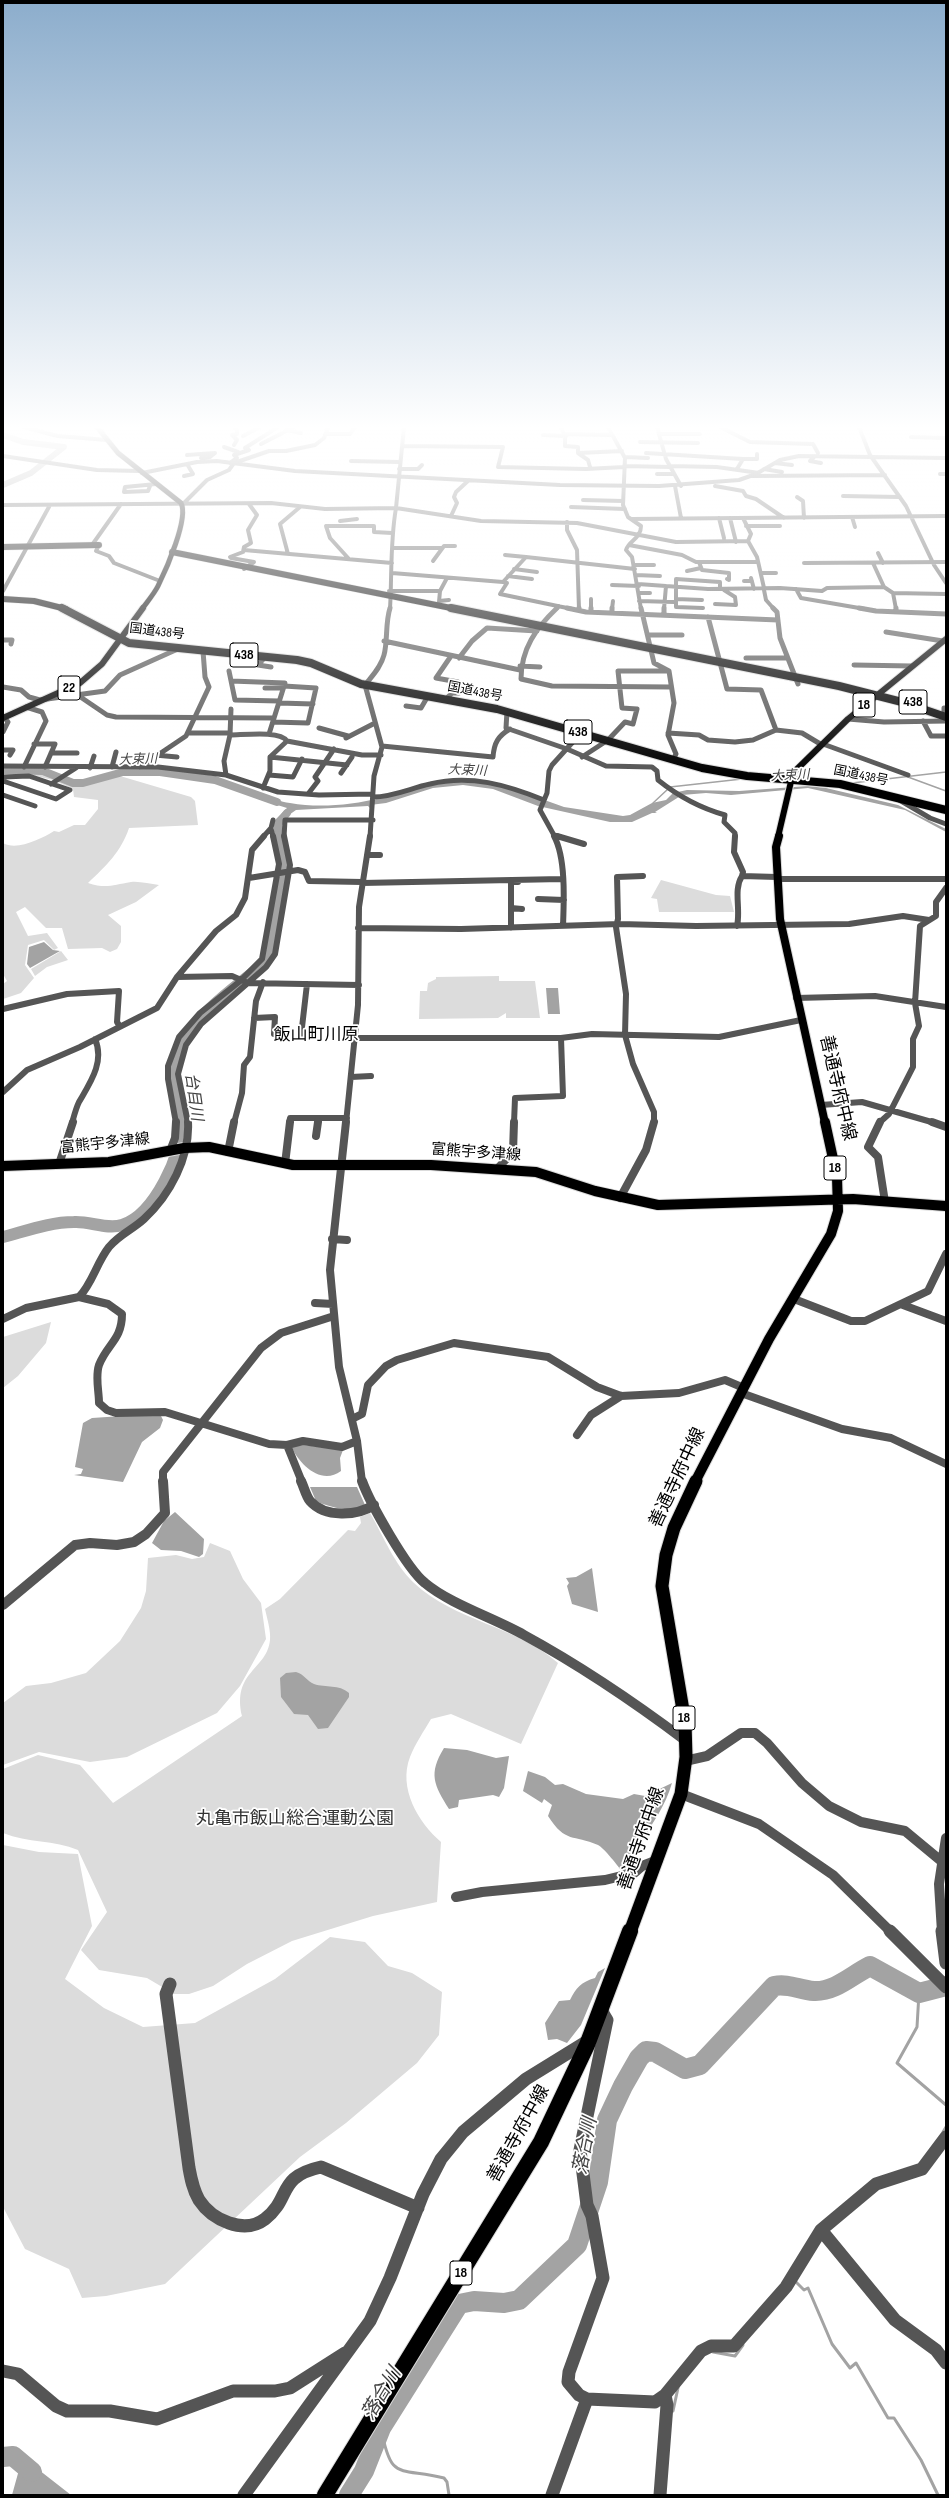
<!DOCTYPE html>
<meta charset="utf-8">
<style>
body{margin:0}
#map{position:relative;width:949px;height:2498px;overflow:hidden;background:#fff;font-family:"Sofia Sans Condensed",sans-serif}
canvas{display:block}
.frame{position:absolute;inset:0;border:4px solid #000;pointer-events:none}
</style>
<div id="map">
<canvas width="949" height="2498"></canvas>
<div class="frame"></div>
</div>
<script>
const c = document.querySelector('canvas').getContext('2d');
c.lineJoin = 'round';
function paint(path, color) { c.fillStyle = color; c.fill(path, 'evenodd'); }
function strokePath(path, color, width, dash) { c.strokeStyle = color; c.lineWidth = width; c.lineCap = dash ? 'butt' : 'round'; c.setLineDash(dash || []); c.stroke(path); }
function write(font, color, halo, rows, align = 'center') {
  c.font = font + ' "Sofia Sans Condensed","Noto Sans JP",sans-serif'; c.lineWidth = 3.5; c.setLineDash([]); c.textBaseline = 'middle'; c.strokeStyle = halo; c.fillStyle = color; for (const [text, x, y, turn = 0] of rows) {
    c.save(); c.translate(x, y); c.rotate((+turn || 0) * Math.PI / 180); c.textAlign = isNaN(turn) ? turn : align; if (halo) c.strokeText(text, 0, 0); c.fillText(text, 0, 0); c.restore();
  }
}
const green = new Path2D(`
 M3,773H40L70,784H81L108,777L120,776L191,797L195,801L198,825L129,828C121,852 106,866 88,883C106,889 113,885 131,882C139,881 150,884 159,885L136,902L108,915L121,926V942L117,949L110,952L102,948L68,949L62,928H46L25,907L16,912L28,936L47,933L58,948L54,950L44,940L28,945L25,965L34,978L21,993L3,999V984L7,981L3,974V843C17,851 41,839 54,831L59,832L74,825H85L98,809V800L74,797L73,789L53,780L31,775Z
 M661,880L716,895L730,896L734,912H659L657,899L651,898Z
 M61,951L68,960L47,967L35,976L31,969Z
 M499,976V981H535L540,1018H506V1013L498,1018L419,1019L420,991H427L428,983L436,979V977Z
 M51,1322L46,1343L18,1376L3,1388V1337Z
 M370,1513C384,1537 394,1564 414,1583C454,1621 517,1626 558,1663L521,1744L451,1714L431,1719C424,1731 415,1744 410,1757C398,1788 418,1822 441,1842L437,1902L373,1916L292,1941L247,1964L213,1986L189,1994H174L147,1978L99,1970L81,1950L107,1912L78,1850C54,1840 28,1843 3,1833V1769L38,1755L80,1765L113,1803L242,1716C232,1671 267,1670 270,1640C271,1631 267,1618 265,1609L280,1599L348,1530L355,1531L361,1523L360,1517Z
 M210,1543L230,1551L243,1579L261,1603L266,1639L240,1686L217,1713L127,1757L90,1762L39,1752L3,1765V1703L26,1686L51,1683L86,1673L120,1641L141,1608L146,1591L148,1558L176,1555L192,1559L204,1557Z
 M3,1845L39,1852L78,1854L92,1926L65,1979L104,2008L143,2027L195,2023L275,1979L330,1937L365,1942L388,1966L412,1973L442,1992L439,2035L417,2063L346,2123L300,2157L165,2284L106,2296L82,2298L69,2269L25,2249L3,2207Z`);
const water = new Path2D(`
 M440,782L497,783L564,807L623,816L630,815L652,803L666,800L673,793L687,790L739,791L808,786L826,788L898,805L946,829V832L905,810L808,788L731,795L706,793L682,795L655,812L657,813H652L632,822H610L538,806L493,789L463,785L433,788L386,803L370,805V808L368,806L296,810L286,817L280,825H273L276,819L287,808L258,799L264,795C273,798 280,802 290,803C340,812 393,796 440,782Z
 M44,942L53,950L60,951L30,968L27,964L29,947Z
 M546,988H558L560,1014H548Z
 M137,1415L161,1416L163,1420L160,1428L142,1442L123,1482L74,1475L81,1474L83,1469L75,1467L83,1423L92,1418Z
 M304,1445L343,1450L340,1458L341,1471C321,1486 299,1464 291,1446Z
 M310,1487H357L365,1505C354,1514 328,1507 316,1501Z
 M175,1512L204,1539L203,1554L199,1557L181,1551L161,1550L152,1543L164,1521Z
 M592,1568L598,1612L572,1604L567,1586L569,1583L566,1578L576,1577Z
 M296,1672C304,1674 307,1681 314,1684C326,1688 339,1684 349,1693V1697L328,1728L318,1729L308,1715L294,1714L281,1697L280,1678L286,1673Z
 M444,1748L467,1750L496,1758L509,1756L504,1788L499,1797L493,1795L459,1800L458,1807L449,1809C434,1785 428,1774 444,1748Z
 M528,1771L545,1777L555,1785L563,1784L586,1794L623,1799L634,1794L645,1796L672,1783C665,1807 654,1820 642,1841C636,1853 633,1863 623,1873C619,1867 604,1848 598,1845C573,1834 566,1844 548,1816L552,1805L544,1799L542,1803L523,1791Z
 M605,1968L581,2025L567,2043L557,2039L548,2040L545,2023L559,2001L570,2000C576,1988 581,1982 595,1978L598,1972Z
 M22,2459L30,2463L71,2495H12Z`);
const streamFar1 = new Path2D(`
 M908,777L946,791
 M852,783L946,772
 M670,787L742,779
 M653,803L668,789`);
const stream = new Path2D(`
 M919,1993L917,2027L897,2063L946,2105
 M943,2132L946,2127
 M796,2282L804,2290L808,2288L832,2344L850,2368L856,2363L888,2418H894L921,2460L938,2495
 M713,2352L735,2356L743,2345
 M673,2411L678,2388
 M381,2428C391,2482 398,2467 444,2478L447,2482L449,2495`);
const riverFar4 = new Path2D(`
 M3,435L23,442L64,447L31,473L3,485`);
const riverFar3 = new Path2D(`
 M3,770L43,771L73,783H83L123,772H160L215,780L277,802
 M278,837V824L287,813`);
const riverFar2 = new Path2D(`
 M183,1123C182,1106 173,1092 173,1075C174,1024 232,990 267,960L271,951L284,864L278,836`);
const riverFar1 = new Path2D(`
 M3,1237C26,1231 50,1222 74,1222C90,1221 107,1230 122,1225C155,1215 182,1153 183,1122`);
const river = new Path2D(`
 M3,2457L13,2456L32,2472
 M349,2495L364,2471L381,2428L459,2304L474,2301L504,2303L519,2300L577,2245L598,2182L607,2120L623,2086L639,2058L646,2051L655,2052L685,2069L700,2065L774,1986C789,1983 799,1990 814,1991C835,1992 852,1975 870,1966L919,1993L946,1986`);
const minorFar5 = new Path2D(`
 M23,427L58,436L107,440
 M234,427L237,430V434L232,435L237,440L234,445
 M561,427L564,434L611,435
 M608,427L625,458L623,505L628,517L641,526C641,539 629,540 626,550L632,557L641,609
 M657,427L666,459L681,486
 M720,427L750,442L813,444L818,453
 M859,427L870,455L906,506L934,565L946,583
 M286,430L301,433
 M325,434H350L355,427
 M565,434V446L578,447V453L588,460L590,467
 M659,434H700
 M543,435L566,436
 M243,436L260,427
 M911,437L946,438
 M640,442L698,443
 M261,444L294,427
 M402,446L503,447L498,467L586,469L624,467
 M224,447L238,452
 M578,453L622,451
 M646,453L743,459L737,469
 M187,455L215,453L210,457L201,458
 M3,456L97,470L140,471
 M815,456L810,461L821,463
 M625,457L648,458
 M743,459H757V454
 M351,461L400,462
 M230,463L237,458L234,455L249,450L245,448L278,427
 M775,463L792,465
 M624,466L671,467
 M670,466L717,467L759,473
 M399,469H418L422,465
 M764,469L782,472
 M142,473L197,462L217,461L295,471L560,485L659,486L739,480L756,474L780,460L799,456L946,458
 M657,474H674
 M940,474H946
 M184,476L193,474L187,464
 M752,476L885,475
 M150,486L148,491L124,492L125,487L156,484
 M675,486L681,518
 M715,486L743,491L746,496L756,499L784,518
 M843,496L900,497
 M797,497L803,501L804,518
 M583,500L623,501
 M183,504L207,480L229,470L234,463L269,451H286L315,445L324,438L328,427
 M3,505L271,503L325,509L396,508L404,427
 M571,507L625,509
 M451,516L457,503L454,497L456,492L469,480
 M852,517L855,527
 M719,518L724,538
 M730,518L736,542
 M743,518L751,534L748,541L757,557L764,588
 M632,519L946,516
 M340,521L357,519
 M567,522V530L577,550L579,609
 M746,526H780
 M92,545L121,504
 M99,545L96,551L109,556L114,563L160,581
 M629,545L682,555L696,562H758
 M393,548H442
 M244,550L392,563
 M878,553L883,563
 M288,554L280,524L300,507
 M505,555L526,557
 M230,557L243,552L244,547L251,543L248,530L257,515L249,504
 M231,558L254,562L244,569
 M349,559L330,538L326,526H374V532L392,533
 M433,561L444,546H455
 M699,562L702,570L729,573V580L727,579
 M804,563L946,562
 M873,563L884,587
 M634,565H654
 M514,569L537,572
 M687,571L701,568
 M392,573L503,582L507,583L500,594L572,609
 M761,573H776
 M636,575L660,576
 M508,576L532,579
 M751,578L754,589
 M744,581H752
 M503,582L526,557L635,569
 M638,584L708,589L780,588L822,591L827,588L884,587L893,593L896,609
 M612,585L639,586
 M796,589L801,598L865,609
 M764,590L766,600L774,609
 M3,591L50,505
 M389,591H440L447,578
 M639,593H650
 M893,593L946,594
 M591,599V609
 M676,599L702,600
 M439,601L449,600
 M639,601L674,602
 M439,602L440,591
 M715,604L736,605L735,597L724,590
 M703,608L676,607V579L720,582V589
 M390,609C392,575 390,542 396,508L481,521L577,523L676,542L748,541
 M556,609L559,606
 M612,609L613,601
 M664,609L666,586`);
const minorFar4 = new Path2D(`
 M557,608C536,628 521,649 521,679L552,686L671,687
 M567,608L586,612L778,620
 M591,608V612
 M641,608L654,663L669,671L674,703L668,735L676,754L673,760
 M773,608L777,612L780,638L798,684
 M859,608L876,611L946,614
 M896,608V611
 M579,610V608
 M612,613V608
 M664,615V608
 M708,617L727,689L761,690L776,730L802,733L822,745
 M886,632L943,641
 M648,635H682
 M3,640H12L11,644
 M384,641L520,670
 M265,657L258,665L271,667
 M459,658L472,641L487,628L537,631
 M746,658H787
 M854,665L912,666
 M520,666L540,667
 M229,671L235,700L279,701
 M231,681L285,683L269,734
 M3,687L21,690L29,697L40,700L105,691L120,675L180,648
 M265,688H283
 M79,696L107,715L116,717L274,718
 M446,699L452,693H459L458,682L436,678L451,656
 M279,703L313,704
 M406,706L421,708L428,696
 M507,711L506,728L567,749L606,766L652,767L657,771L658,780C678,796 700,808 725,815L724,822L735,833V837
 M944,713V708H946
 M848,719L884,722L946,721
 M923,721L931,736H946
 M273,722L308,723L316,688L284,686
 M319,728L348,736
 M3,732L8,722L4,717
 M188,733H230
 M668,733L699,735L708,740L735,742L753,740L776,730
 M230,735C243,735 280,730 287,741L362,755H381
 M346,738L375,723
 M34,744H55L45,767
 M823,744L908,775
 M382,746L493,757C494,743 498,736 510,729
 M3,750H13L10,755
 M51,753H77
 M155,755L177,757
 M270,757L347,765
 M582,757L608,740L625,722L633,724L637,709L622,708L618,671H668
 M3,766L158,767L226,775L278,792L319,795L372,794
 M24,767L46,721L42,712L26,707
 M112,767L116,752
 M140,767L186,736L209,687L205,677L203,651
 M90,768L94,756
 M341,773L352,757
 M226,775L224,761L230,735L231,709
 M269,775L293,777L302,759
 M3,777L29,776L70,790L56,799L3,781
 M51,784L76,768
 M263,788L270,771V757L287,741
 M308,794L318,781L315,777L334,749
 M3,795L35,806
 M373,797C393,797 411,788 430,784C470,774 507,785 544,800
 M896,798L930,818L946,824
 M271,828L273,837
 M555,835L561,837
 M263,837L271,828L273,820
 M284,837L285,820H373
 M370,837L374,776L382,747L365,685C372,676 381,667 384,655C388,640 385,624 390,608
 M555,837L540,810L547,793L549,771L552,765L581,733`);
const minorFar3 = new Path2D(`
 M554,836C566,858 564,900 563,926
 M557,836L584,844
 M735,836L734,852L743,872L742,876L777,877
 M367,855H380
 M643,876L617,877L618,919L616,927L626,994L625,1035L633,1064L654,1112V1123
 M249,878L298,870L305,872L309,881L362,882
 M777,879H946
 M362,883L562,879
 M538,899L564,900
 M511,908L522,909
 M737,926C741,909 733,890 742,876
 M358,928L461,929L620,924L696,926L849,924L903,916L929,920
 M511,928V882H518
 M177,977L232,976L248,983L359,985
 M796,998L875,996L946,1007
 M3,1009L67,994L119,991L117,1022L119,1025
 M254,1018L275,1017L274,1034
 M301,1036L307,984
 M354,1038H561L592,1034L719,1037L801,1020
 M351,1077L371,1076
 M3,1092L27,1070L80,1047L157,1008L177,977L216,931L236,915L245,898L252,850L264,836
 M821,1105L862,1102L935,1123
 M72,1123C74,1116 76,1108 79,1102C90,1083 105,1062 95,1039
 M176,1123L168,1079V1066L179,1037L200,1013L239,982L262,959L279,864L273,836
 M188,1123L178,1074L186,1045L201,1024L266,967L275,954L290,865L284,836
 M234,1123L242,1093L244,1065L250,1057L256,1001L263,982
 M289,1123L290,1118H347
 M317,1123L318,1118
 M346,1123L358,1005L359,907L370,836
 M514,1123L515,1098L563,1096L561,1038
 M879,1123L889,1114L913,1067V1039L919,1026L915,1003L920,926L936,916V902L946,888`);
const minorFar2 = new Path2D(`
 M346,1122L330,1270L339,1367L357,1441L362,1482
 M880,1122L868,1147L878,1157L885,1202
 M932,1122L946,1127
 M316,1136L318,1122
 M170,1151L175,1138L176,1122
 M228,1152L234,1122
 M59,1164L73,1122
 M285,1164L290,1122
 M497,1169L513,1152L514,1122
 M620,1198L646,1150L654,1122
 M332,1239L347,1240
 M79,1297L108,1304L122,1314C122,1340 107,1344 99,1365C95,1377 99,1391 99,1403L107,1410L116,1413L165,1412L269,1444L287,1445L303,1441L342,1447L357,1441
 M794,1299L851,1321H865L928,1291L946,1254
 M315,1303L333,1304
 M903,1305L946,1321
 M3,1319L26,1308L79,1297C92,1284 97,1262 109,1247C120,1234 132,1230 144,1219C170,1195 190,1157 188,1122
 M741,1393L842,1429L891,1438L946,1464
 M352,1419L362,1414L368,1385L386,1366L397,1360L454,1343L548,1357L597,1387L621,1396L679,1393L725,1380L744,1388
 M577,1435L591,1415L621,1396
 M287,1445L302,1482
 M163,1482V1472L261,1348L281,1333L334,1316`);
const minorFar1 = new Path2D(`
 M301,1481C304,1487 306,1496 310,1501C325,1518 357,1516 374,1505
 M362,1481C370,1503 407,1569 425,1583C450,1604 494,1618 524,1635C581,1666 634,1702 686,1741
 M3,1605L75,1545L90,1543L117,1545L134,1542L146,1534L165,1513L163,1481
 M685,1761L707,1756L741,1733H755L767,1743L802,1783L829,1806L861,1822L905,1831L940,1860
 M681,1794L759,1824L833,1875L891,1932
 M456,1897L482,1892L605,1880L634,1873L642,1866L658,1860
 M942,1932L939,1884L946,1838`);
const minor = new Path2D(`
 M890,1931L946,1987
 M942,1931L946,1963
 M170,1984L166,1994L189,2168C191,2179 193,2190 199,2200C212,2220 244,2235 265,2219C292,2198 276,2177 321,2167L418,2208
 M601,2010L607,2020L580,2150L587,2205L592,2216L603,2278L569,2372L568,2382L579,2395L587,2399L655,2402L665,2395L701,2351L711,2346H734L786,2287L821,2230L876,2184L922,2169L946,2137
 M821,2230L895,2320L936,2350L946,2363
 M3,2371L18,2374L56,2406L67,2411H110L157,2419L233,2391H275L290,2388L345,2353
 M244,2495L370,2321L390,2278L423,2194L441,2159L463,2132L526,2079L586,2042
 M552,2495L587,2399
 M660,2495L667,2405L665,2395`);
const majorFar5 = new Path2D(`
 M97,427L118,453L181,503C189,518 166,570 158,586C154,594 147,602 142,609`);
const majorFar4 = new Path2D(`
 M3,718L80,683L102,664L143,608
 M778,837L793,773L848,719L946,639`);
const majorFar3 = new Path2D(`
 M779,836L776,847L780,919L825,1123`);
const majorFar2 = new Path2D(`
 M3,1166L109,1162L184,1148L209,1147L293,1165H431L536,1172L595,1191L658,1205L853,1199L946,1206
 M695,1482L769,1339L831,1234L838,1211L837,1177L825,1122`);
const majorFar1 = new Path2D(`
 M630,1932L681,1794L686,1757L685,1722L662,1586L666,1555L674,1528L696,1481`);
const major = new Path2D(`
 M325,2495L541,2142L587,2045L630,1931`);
const highwayFar1 = new Path2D(`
 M3,547L99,545
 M172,552L456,609
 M3,599L34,601L66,609`);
const highway = new Path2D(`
 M62,608L129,643L297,660L311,663L361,684L497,709L702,768L747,776L840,784L946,810
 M451,608L839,686L902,702L946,717`);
const farStreetnames = [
 ["国道438号",157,632,7],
 ["国道438号",475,692,11],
 ["国道438号",861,776,12]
];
const farWaternames = [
 ["大束川",138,760,-2],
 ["大束川",467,771,2],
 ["大束川",790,776,-3]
];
const shields = [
 [244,655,28],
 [69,688,22],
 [913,702,28],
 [864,705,22],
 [578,732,28],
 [835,1168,22],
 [684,1718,22],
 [461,2273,22]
];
const shieldNames = [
 ["438",244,655],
 ["22",69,688],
 ["438",913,702],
 ["18",864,705],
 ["438",578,732],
 ["18",835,1168],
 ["18",684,1718],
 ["18",461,2273]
];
const streetNames = [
 ["富熊宇多津線",105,1144,-6],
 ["富熊宇多津線",476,1153,4]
];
const waterNames = [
 ["台目川",193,1097,82]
];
const quarterNames = [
 ["飯山町川原",316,1036]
];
const nearStreetnames = [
 ["善通寺府中線",837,1088,77],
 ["善通寺府中線",678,1478,-65],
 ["善通寺府中線",642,1839,-71],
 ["善通寺府中線",519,2134,-61]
];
const nearParknames = [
 ["丸亀市飯山総合運動公園",295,1819]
];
const nearWaternames = [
 ["落合川",586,2146,-79],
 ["落合川",382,2394,-59]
];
paint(green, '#dcdcdc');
paint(water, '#a3a3a3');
strokePath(streamFar1, '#a3a3a3', 1.5);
strokePath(stream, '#a3a3a3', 3);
strokePath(riverFar4, '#a3a3a3', 6);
strokePath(riverFar3, '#a3a3a3', 8);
strokePath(riverFar2, '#a3a3a3', 10);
strokePath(riverFar1, '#a3a3a3', 12);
strokePath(river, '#a3a3a3', 20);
strokePath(majorFar5, '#dbdbdb', 6);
strokePath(majorFar4, '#dbdbdb', 8);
strokePath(majorFar3, '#dbdbdb', 10);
strokePath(majorFar2, '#dbdbdb', 12);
strokePath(majorFar1, '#dbdbdb', 15);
strokePath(major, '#dbdbdb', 18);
strokePath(highwayFar1, '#dbdbdb', 7);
strokePath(highway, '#dbdbdb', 10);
strokePath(minorFar5, '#555', 4);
strokePath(minorFar4, '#555', 5);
strokePath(minorFar3, '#555', 6);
strokePath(minorFar2, '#555', 8);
strokePath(minorFar1, '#555', 10);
strokePath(minor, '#555', 13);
strokePath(majorFar5, '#000', 5);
strokePath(majorFar4, '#000', 6);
strokePath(majorFar3, '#000', 8);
strokePath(majorFar2, '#000', 10);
strokePath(majorFar1, '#000', 13);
strokePath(major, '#000', 16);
strokePath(highwayFar1, '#000', 6);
strokePath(highway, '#000', 8);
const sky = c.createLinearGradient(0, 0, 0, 777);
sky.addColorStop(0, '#8cadcc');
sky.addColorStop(0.55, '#fff');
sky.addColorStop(1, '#ffffff00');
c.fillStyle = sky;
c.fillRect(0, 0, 949, 777);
write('13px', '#000', '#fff', farStreetnames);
write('italic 13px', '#444', '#fff', farWaternames);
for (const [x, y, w] of shields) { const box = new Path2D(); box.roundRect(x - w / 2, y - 12, w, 24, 3); c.fillStyle = '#fff'; c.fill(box); strokePath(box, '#000', 1); }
write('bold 14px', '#000', null, shieldNames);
write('15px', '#000', '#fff', streetNames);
write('italic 16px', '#444', '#fff', waterNames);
write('17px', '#000', '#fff', quarterNames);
write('18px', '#000', '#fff', nearStreetnames);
write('18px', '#333', '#fff', nearParknames);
write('italic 19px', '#444', '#fff', nearWaternames);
</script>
